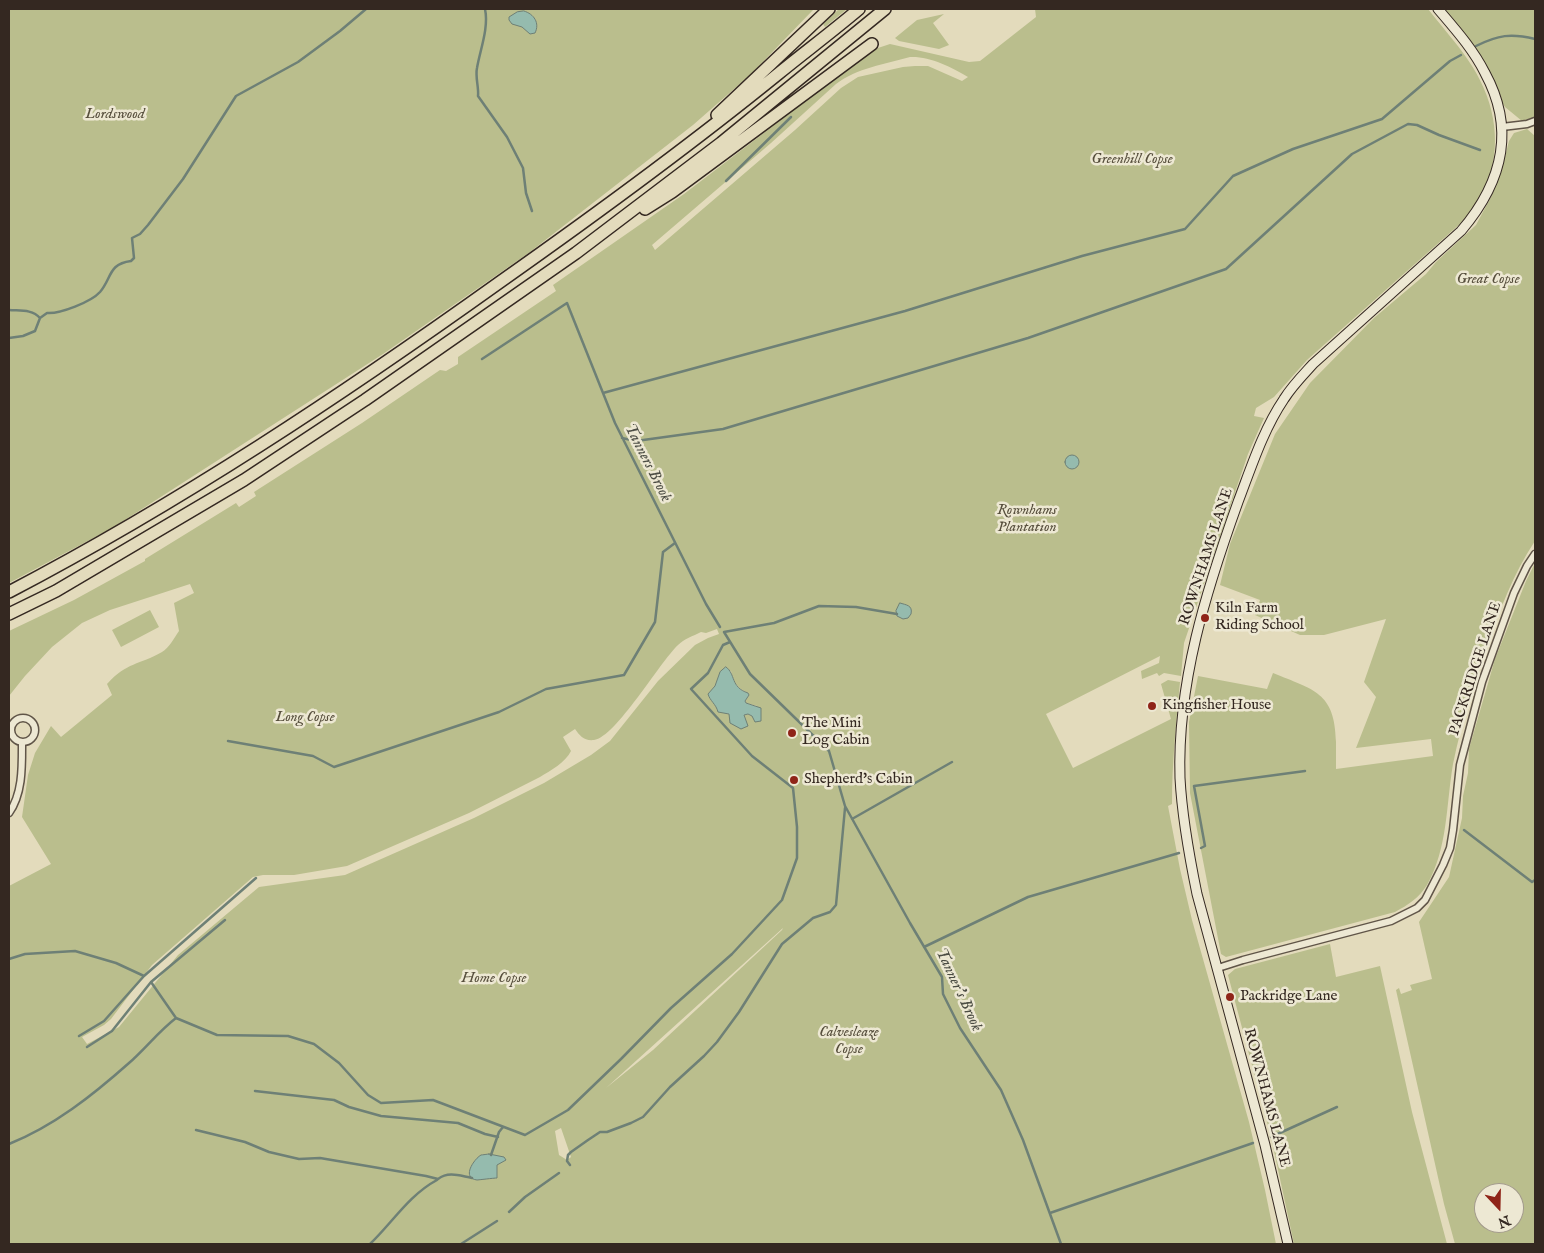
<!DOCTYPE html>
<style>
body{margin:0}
#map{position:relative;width:1544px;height:1253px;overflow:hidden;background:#e3dbbc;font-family:"IM FELL English",serif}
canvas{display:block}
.frame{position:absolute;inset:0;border:10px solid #342821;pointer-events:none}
.north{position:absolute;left:1474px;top:1183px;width:50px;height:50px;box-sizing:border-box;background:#ede8d3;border:1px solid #a39b8c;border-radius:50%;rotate:159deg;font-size:14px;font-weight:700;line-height:20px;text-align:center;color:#342821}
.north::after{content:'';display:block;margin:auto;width:18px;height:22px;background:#8f2418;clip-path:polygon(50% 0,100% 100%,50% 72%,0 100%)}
</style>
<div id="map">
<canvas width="1544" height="1253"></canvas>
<div class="frame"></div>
<div class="north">N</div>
</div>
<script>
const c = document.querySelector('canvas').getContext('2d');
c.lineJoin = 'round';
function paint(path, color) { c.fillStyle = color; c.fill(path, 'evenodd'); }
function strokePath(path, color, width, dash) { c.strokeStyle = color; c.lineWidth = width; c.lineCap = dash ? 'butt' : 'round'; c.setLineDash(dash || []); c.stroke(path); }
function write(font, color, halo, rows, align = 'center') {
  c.font = font + ' "IM FELL English",serif'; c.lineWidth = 5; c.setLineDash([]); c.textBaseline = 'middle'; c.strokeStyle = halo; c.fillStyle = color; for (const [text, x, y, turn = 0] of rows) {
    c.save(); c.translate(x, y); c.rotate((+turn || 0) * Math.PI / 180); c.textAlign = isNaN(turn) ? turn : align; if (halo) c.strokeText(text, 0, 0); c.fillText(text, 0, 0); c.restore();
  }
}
const green = new Path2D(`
 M9,9H814L750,75L693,125L530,252L383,354L114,527L9,583Z
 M839,9H847L825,27L823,24Z
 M1035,9L1109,10L1114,9H1428C1441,26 1456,42 1468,60C1493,96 1503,139 1488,181C1483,196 1471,210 1461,223L1307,360L1274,397L1256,408L1254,416L1264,418L1248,454L1184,643L1181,676L1164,673L1159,676L1157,673L1142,679L1141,671L1159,663L1160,656L1046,714L1073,768L1171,719L1161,684L1168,680L1180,682C1176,724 1172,763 1172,804L1168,806L1180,869L1192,920L1249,1122L1265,1190L1276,1244H9V886L51,864L22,817L28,775L35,753L51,726L61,737L112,695L107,684C127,662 139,665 162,652C169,648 174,638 179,631L174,603L194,593L190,584L110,610L82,623L52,647L25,676L9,696V631L74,600L145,561V559L236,503L239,507L256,496L254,492L362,423L440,370L446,371L458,364V357L556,291L553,285L684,194L858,61L878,48L890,44L969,62L980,61L1036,17ZM910,57C929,56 952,67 968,77L962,81L928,66H915L903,67L858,77L841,88L795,130L655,250L652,245L771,143L836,84C857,68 885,64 910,57ZM717,629L719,634L708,638L695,645L658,681L610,741L591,755L544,783L474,818L345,875L259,887L178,955L119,1027L87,1044L82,1037L104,1025L111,1019L152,965L253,877L263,875H294L347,866L469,813L540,777C550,771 566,762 571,751L563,737L575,729C580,736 584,741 594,740C616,737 659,663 678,645C684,639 693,636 701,632L706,633ZM731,671C733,682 738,689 748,693L749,695L745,701L746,703L757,706L752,716L748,714L744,715L745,719L730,721V715C722,710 711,704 708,694L715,687L719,675ZM783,928L782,930L653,1050L606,1088ZM561,1128L571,1157L567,1160L559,1155L555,1131Z
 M1442,9H1535V117L1522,121L1505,107Z
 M944,14L933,23L949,45L939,49L899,41L895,38L917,20Z
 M1527,129L1535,136V541C1513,574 1500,610 1486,648C1473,686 1461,725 1453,764C1446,805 1448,848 1427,885C1419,898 1408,905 1395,912L1226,957L1221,954L1190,793L1189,722L1198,676L1267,689L1273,673C1314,690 1335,692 1336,742C1336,751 1336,761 1336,769L1433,756L1431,739L1356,748L1376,697L1364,682L1386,619L1324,635H1300L1255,615L1260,600L1220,585L1230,544L1275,434L1310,383L1374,318L1426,274L1436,262L1476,225L1492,195L1503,165L1509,141L1514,133Z
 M1535,563V1244H1455L1444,1204L1396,990L1399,988L1401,994L1412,990L1410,985L1432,979L1419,922L1449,877L1462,818L1463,796L1468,773L1469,749L1495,659L1526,581ZM1484,1193H1514V1223H1484Z
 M150,610L159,627L121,647L112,630Z
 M1330,944L1336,977L1380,966L1412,1112L1447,1244H1294L1271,1137L1228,975L1235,969Z`);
const water = new Path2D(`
 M524,11C534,14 540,23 535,33L530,34L522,27L512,24L509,20V17L517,12Z
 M1065 462a7 7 0 1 1 14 0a7 7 0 1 1-14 0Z
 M900,603C906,605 913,605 911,614L908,618L903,619L897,616L896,611Z
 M726,667C736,674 730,687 748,693L749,695L745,701L746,703L761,708V721L755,722L752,716L748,714L744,715L748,726L741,729L730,723L729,714L718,712C716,704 710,701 708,694L715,686L720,672Z
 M489,1154L504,1157L506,1160L497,1165V1178C494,1178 478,1180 477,1180C461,1178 474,1159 481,1155C482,1155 488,1154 489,1154Z`);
const stream = new Path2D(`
 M485,9C489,28 480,50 477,68C475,77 479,87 478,96L507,137L523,168L526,193L532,211
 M1476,46C1498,35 1511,33 1535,39
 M726,181L791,117
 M9,310C20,311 32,309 40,318
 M9,338L23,336L35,331L40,318L47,313C60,314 91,302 100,292C112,278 108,264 131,261L134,258L132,238L140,234L148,225L183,179L236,96L298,62L340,31L366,9
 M482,359L567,303L615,423L706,604L720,627
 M603,393L905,311L1082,256L1185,229L1233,176L1293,149L1382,119L1450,61L1461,55
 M622,438L636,441L723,429L1028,338L1226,269L1352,154L1408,124L1417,125L1439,135L1480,150
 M897,614L856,607L819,606L774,623L724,632L750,674L829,751L845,806L910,923L942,977L943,994L960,1028L1001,1090L1023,1140L1061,1244
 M228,741L313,756L334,767L499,712L546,689L624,675L655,622L663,552L675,543
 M852,819L952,762
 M1464,830L1532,882L1535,880
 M1201,848L1205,846L1194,786L1305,771
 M924,947L1028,897L1179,853
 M9,959L25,954L75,951L116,963L144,976
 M151,982L176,1018L217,1035L288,1036L314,1044L339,1063L368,1095L381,1103L433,1100L525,1135L568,1110L621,1059L671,1008L732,954L782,900L797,858V827L793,788L752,756L691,689L708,673L723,645L730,642
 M79,1036L104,1021L144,976L256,878
 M87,1047L112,1031L151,982L225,920
 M255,1091L334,1100L349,1107L381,1116L458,1123L485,1134L498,1137
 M196,1130L245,1142L269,1152L299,1159L320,1158L426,1176L438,1179C449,1171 460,1176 472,1178
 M1271,1137L1337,1107
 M9,1144C54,1126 93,1095 129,1063C145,1049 159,1031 176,1018
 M491,1155L499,1132L503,1127
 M570,1165L567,1161L568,1155L571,1152L588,1140L600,1132H607L631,1123L643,1117L670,1087L704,1056L717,1042L739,1012L782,944L813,918L830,912L836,905L845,808
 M509,1212L525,1197L559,1173
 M1050,1213L1253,1143
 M370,1244C392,1223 409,1195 437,1180
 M461,1244L497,1221`);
const street = new Path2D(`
 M1502,127L1527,124L1535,121
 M11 730a12 12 0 1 1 24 0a12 12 0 1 1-24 0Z
 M9,813C23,793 22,766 22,742
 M1218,968L1243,960L1391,921L1417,908L1425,900L1443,865L1450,848L1453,830L1460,765L1482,682L1514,593L1527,566L1535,554`);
const secondary = new Path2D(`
 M1288,1244L1265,1145L1197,894C1189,855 1182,817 1180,778C1177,683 1206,591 1238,502C1251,468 1263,430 1284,399C1292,386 1303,375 1313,364L1461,231C1502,183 1516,130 1485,73C1473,49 1455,29 1438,9`);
const highway = new Path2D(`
 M717,115L829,9
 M645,209L672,192L872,44
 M9,592C181,502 342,395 500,282C595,215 688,147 778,74C805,52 833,31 859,9
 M9,614L56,591L244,480L365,400L576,253L721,143L885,9`);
const markers = [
 [1205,618,5,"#8f2418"],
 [1152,706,5,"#8f2418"],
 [792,733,5,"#8f2418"],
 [794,780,5,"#8f2418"],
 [1230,997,5,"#8f2418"]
];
const parkNames = [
 ["Lordswood",115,115],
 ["Greenhill Copse",1132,160],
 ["Great Copse",1488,280],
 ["Rownhams",1027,511],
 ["Plantation",1027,528],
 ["Long Copse",305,718],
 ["Home Copse",494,979],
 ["Calvesleaze",849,1033],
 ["Copse",849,1050]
];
const streetNames = [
 ["ROWNHAMS LANE",1207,557,-72],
 ["PACKRIDGE LANE",1476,669,-72],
 ["ROWNHAMS LANE",1266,1098,75]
];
const poiNames = [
 ["Kiln Farm",1215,609],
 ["Riding School",1215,626],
 ["Kingfisher House",1162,706],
 ["The Mini",802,724],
 ["Log Cabin",802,741],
 ["Shepherd's Cabin",804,780],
 ["Packridge Lane",1240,997]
];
const waterNames = [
 ["Tanners Brook",647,463,63],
 ["Tanner's Brook",958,990,65]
];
paint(green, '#babe8d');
paint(water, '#95bbae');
strokePath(water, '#6e8076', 1);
strokePath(stream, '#6e8076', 2.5);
strokePath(street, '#605548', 9);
strokePath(secondary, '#342821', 11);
strokePath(highway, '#342821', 14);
strokePath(street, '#ede8d3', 6);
strokePath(secondary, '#ede8d3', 9);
strokePath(highway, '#e3dbbc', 11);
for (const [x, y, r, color] of markers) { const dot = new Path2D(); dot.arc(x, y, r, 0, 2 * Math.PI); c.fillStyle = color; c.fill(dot); strokePath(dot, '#ede8d3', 2); }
write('italic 15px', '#564e3c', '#ede8d3', parkNames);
write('15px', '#342821', '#ede8d3', streetNames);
write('15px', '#342821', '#ede8d3', poiNames, 'left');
write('italic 16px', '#4c4d44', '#ede8d3', waterNames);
</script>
